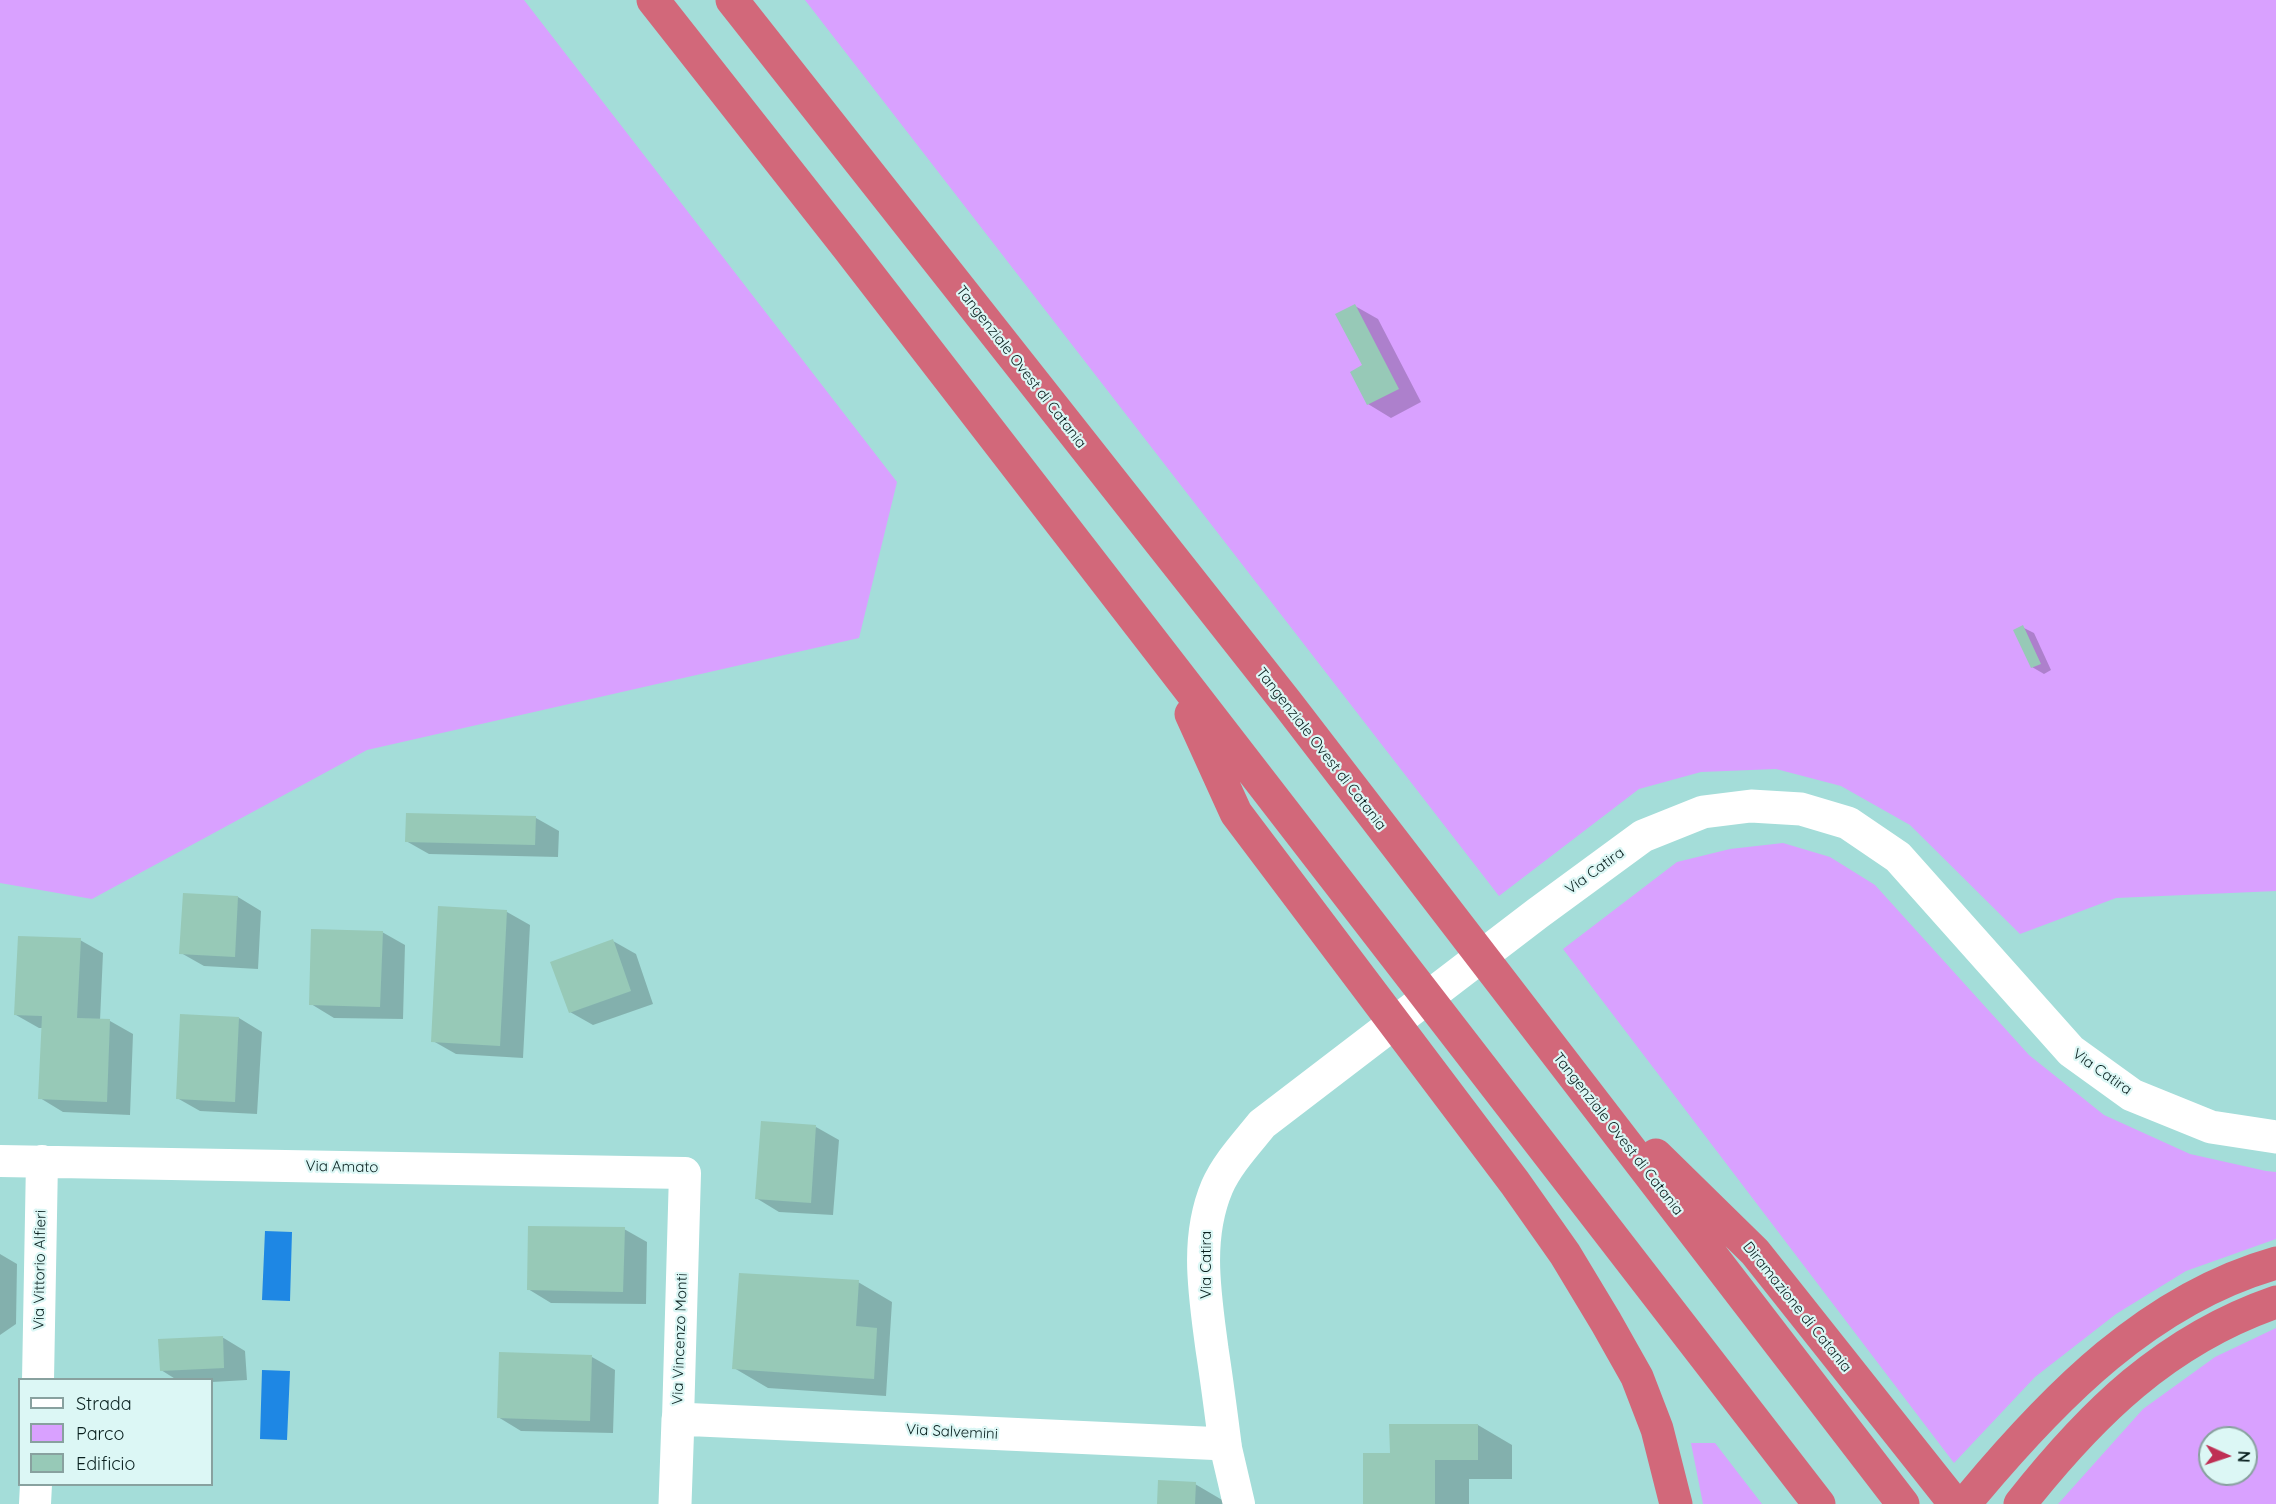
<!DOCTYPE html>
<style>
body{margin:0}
#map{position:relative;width:2276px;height:1504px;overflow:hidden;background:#a4ddd9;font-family:Quicksand,sans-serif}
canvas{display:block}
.legend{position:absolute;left:18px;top:1378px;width:195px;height:108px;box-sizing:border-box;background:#dcf7f5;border:2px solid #88a19f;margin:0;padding:8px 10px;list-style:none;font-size:18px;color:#09201f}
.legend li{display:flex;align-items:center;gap:12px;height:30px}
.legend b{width:30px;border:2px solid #88a19f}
.north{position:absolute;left:2198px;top:1426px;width:60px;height:60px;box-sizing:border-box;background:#dcf7f5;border:2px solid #88a19f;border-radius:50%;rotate:93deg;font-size:16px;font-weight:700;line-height:24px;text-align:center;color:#09201f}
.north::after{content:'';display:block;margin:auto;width:21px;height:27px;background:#bf2f54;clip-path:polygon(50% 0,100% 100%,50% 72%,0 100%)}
</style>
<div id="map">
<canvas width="2276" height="1504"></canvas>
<ul class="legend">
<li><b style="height:8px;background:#fff"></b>Strada</li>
<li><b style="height:16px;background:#d9a1ff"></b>Parco</li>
<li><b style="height:16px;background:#97c9b7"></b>Edificio</li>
</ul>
<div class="north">N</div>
</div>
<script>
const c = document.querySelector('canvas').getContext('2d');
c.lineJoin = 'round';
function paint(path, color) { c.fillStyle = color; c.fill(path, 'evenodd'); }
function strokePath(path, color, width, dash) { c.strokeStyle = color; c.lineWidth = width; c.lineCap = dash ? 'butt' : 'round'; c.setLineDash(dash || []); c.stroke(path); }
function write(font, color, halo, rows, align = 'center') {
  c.font = font + ' Quicksand,sans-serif'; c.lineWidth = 4.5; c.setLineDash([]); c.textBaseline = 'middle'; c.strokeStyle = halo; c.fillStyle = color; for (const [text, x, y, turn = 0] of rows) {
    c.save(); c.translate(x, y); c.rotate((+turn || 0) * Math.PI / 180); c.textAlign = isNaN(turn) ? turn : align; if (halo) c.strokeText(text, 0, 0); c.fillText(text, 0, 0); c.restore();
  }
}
const green = new Path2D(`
 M0,0H524L897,482L859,638L367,750L92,899L0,883Z
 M805,0H2276V891L2116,898L2020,934L1910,825L1841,786L1776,769L1701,772L1639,789L1499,896Z
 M1783,843L1830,857L1875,885L2029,1055L2104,1115L2190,1154L2266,1171L2276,1172V1239L2186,1271L2116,1314L2035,1377L1954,1463L1563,949L1677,862L1730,849Z
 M2276,1328V1504H2058L2143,1409L2215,1357ZM2210,1438H2246V1474H2210Z
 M1691,1443H1715L1762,1504H1703Z`);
const water = new Path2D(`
 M265,1231L292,1232L290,1301L262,1300Z
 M262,1370L290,1371L287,1440L260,1439Z`);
const shadow = new Path2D(`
 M1355,306L1378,319L1421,402L1391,418L1368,404L1352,372L1364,366Z
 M2022,627L2034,633L2051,670L2044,674L2032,667Z
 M536,818L559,831L558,857L429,854L406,841Z
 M184,895L238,897L261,911L258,969L204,966L181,953Z
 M440,908L507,912L530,925L523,1058L456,1054L433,1041Z
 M382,932L405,945L403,1019L334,1018L311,1004Z
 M80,940L103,953L100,1021H110L133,1034L130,1115L63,1112L40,1098L43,1028H39L16,1015Z
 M613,941L636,954L653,1004L593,1025L570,1012Z
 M239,1018L262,1032L257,1114L200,1111L177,1098Z
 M816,1127L839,1140L833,1215L779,1212L756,1198Z
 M624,1229L647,1242L646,1304L551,1303L528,1289Z
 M0,1254L17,1264L16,1324L0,1335Z
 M858,1282L892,1302L886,1396L768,1388L734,1368Z
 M222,1337L245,1351L247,1380L212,1382V1380H177L161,1370Z
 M592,1357L615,1370L613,1433L521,1431L498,1417Z
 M1478,1425L1512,1445V1479H1469V1504H1365L1391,1455Z
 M1195,1484L1229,1504H1159Z`);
const building = new Path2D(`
 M1355,304L1399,389L1367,405L1350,372L1362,365L1335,314Z
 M2023,625L2041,664L2031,668L2013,630Z
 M406,813L536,816L535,845L405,842Z
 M183,893L238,896L235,957L179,954Z
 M438,906L507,910L500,1046L431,1042Z
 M311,929L383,931L380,1007L309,1005Z
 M18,936L81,938L77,1018L110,1019L107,1102L38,1099L42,1016L14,1015Z
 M613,939L631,991L569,1013L550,962Z
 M180,1014L239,1017L235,1102L176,1099Z
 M761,1121L816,1125L811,1203L755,1199Z
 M528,1226L625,1227L623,1292L527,1290Z
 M739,1273L859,1280L856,1326L877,1328L874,1379L732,1369Z
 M223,1336L224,1368L160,1371L158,1339Z
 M499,1352L592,1355L590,1421L497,1418Z
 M1389,1424H1478V1460H1435V1504H1363V1453H1390Z
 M1158,1480L1196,1482L1195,1504H1157Z`);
const minor = new Path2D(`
 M0,1161L685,1173L678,1419
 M38,1380L42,1161
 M1225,1444L1239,1504
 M35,1504L36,1484`);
const tertiary = new Path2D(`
 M675,1504L678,1419L1225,1444C1221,1413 1217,1381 1212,1349C1205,1295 1195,1239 1217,1187C1227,1164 1246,1144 1262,1124L1538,913L1643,836L1703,812L1751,806L1801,809L1848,823L1898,857L2071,1051L2132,1095L2211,1127L2276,1137`);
const motorway = new Path2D(`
 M653,0L849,249L1819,1504
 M732,0L1287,703L1903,1504
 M1191,714L1236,813L1515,1183L1565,1254L1606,1322L1637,1377L1657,1429L1676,1504
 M1656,1155L1755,1252L1955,1504
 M1972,1495C2054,1397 2149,1299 2276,1263
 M2020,1504C2091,1414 2166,1340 2276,1302`);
const streetNames = [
 ["Tangenziale Ovest di Catania",1021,367,52],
 ["Tangenziale Ovest di Catania",1321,749,52],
 ["Via Catira",1595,871,-36],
 ["Via Catira",2102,1072,35],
 ["Tangenziale Ovest di Catania",1618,1134,52],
 ["Via Amato",342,1167,1],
 ["Via Catira",1206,1265,-90],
 ["Via Vittorio Alfieri",40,1270,-89],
 ["Diramazione di Catania",1797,1307,51],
 ["Via Vincenzo Monti",680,1339,-88],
 ["Via Salvemini",952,1432,3]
];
paint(green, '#d9a1ff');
paint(water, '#1e87e4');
paint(shadow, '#0003');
paint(building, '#97c9b7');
strokePath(minor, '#fff', 32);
strokePath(tertiary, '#fff', 33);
strokePath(motorway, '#d2687a', 33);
write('15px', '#09201f', '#dcf7f5', streetNames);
</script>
